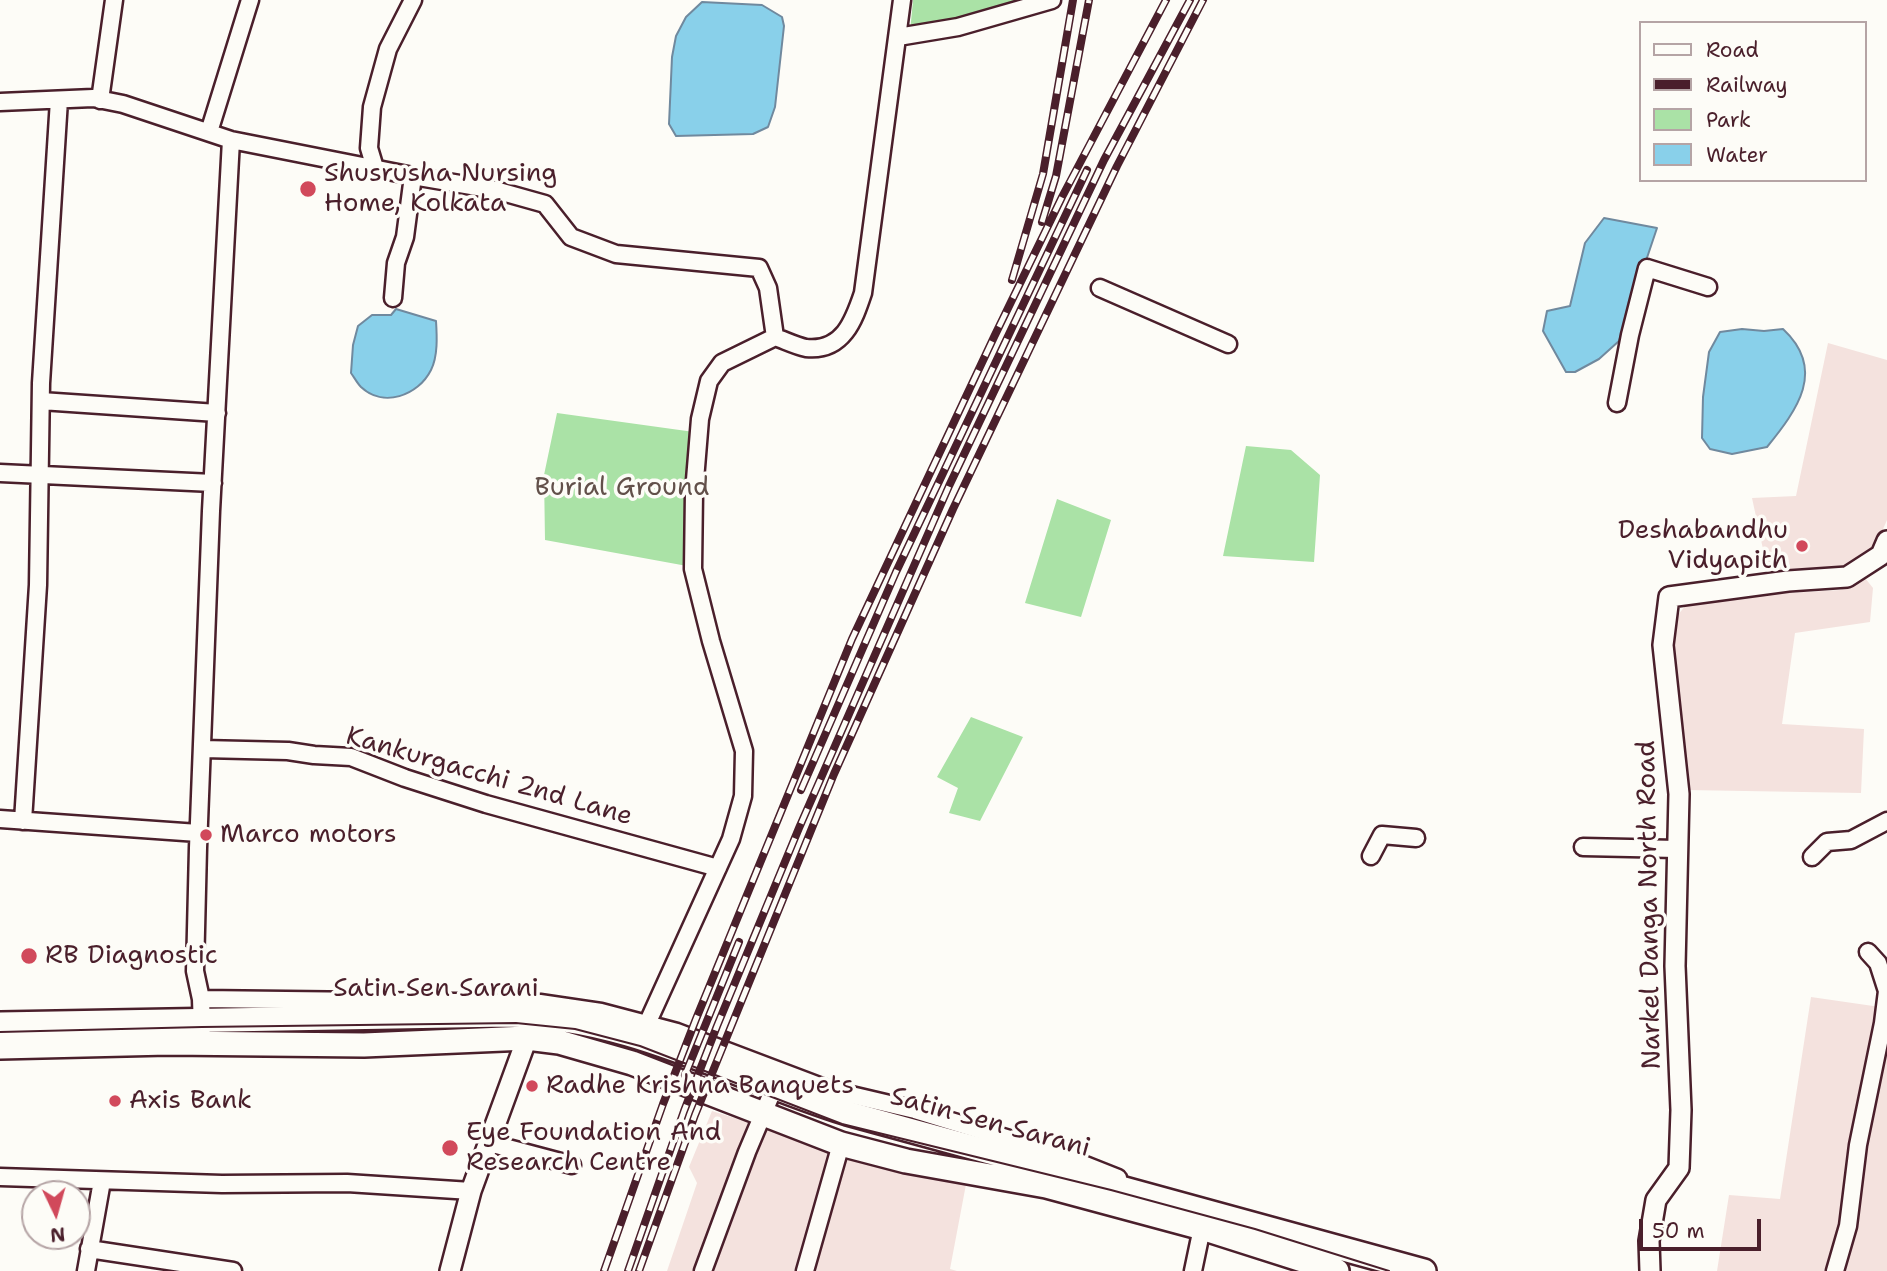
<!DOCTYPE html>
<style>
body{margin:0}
#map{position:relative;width:1887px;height:1271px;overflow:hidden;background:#fdfcf7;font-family:"Shantell Sans",sans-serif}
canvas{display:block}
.legend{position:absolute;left:1639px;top:21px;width:228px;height:161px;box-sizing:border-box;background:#fdfcf7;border:2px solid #b5a4a5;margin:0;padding:9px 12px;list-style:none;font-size:21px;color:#4a1f2b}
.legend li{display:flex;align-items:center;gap:14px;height:35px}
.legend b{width:35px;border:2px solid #b5a4a5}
.north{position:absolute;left:21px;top:1180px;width:70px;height:70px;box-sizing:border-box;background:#fdfcf7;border:2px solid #b5a4a5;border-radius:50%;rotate:175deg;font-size:19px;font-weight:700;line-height:28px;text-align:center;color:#4a1f2b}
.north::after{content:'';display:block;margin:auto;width:24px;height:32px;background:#d1495b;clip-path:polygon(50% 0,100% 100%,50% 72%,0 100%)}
.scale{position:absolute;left:1639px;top:1219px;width:122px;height:32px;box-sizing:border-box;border:4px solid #4a1f2b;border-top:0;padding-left:9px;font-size:21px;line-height:24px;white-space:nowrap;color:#4a1f2b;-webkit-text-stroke:5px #fdfcf7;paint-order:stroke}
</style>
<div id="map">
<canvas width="1887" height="1271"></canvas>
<ul class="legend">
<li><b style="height:9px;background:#fdfcf7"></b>Road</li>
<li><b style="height:9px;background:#4a1f2b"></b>Railway</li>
<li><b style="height:19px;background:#aae2a6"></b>Park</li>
<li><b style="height:19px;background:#89d0ea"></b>Water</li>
</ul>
<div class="north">N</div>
<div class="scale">50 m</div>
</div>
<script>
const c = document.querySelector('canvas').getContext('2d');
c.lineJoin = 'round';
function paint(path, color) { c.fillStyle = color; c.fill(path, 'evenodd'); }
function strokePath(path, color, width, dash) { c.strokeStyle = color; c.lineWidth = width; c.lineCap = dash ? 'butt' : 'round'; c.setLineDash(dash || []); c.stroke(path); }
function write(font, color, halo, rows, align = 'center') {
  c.font = font + ' "Shantell Sans",sans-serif'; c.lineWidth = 7; c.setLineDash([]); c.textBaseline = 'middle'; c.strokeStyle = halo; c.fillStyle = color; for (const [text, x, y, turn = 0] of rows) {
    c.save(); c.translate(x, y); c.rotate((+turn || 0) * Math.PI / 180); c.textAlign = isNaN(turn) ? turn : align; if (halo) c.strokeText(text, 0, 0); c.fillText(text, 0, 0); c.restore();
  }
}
const built = new Path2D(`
 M1828,343L1887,360V520L1873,552L1849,569L1769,577L1752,498L1796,496Z
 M1865,578L1873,588L1870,622L1795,633L1782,724L1864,729L1861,793L1687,790L1672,622L1691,599L1840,590Z
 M1811,997L1887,1008V1271H1717L1729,1195L1780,1199Z
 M712,1111L836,1149L801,1271H667L697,1183L689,1167Z
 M846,1151L967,1179L950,1269L957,1271H809Z`);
const green = new Path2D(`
 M913,0H1027L910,32Z
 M557,413L694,432L687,566L545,540L544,475Z
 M1246,446L1291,450L1320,475L1314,562L1223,556Z
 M1057,499L1111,520L1081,617L1025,603Z
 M971,717L1023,737L980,821L949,813L958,788L937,777Z`);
const water = new Path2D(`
 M702,2L762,5L782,17L784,26L775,107L768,127L753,134L676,136L669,124L672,57L676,36L686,17Z
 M1604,218L1657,228L1619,341L1599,359L1575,372H1566L1543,331L1547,311L1570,306L1585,243Z
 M396,309L436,321C437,336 438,356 431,370C418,396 383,408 361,387C357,383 354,377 351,373L353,345L358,326L372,315H391Z
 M1742,329L1764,331L1783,329C1827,370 1797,410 1767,447L1732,454L1710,449L1702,438L1703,397L1709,352L1720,332Z`);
const minor = new Path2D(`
 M898,37L958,27L1052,0
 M100,100L114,0
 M0,102L93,98L123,104L231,140L413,176L495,190L545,204L571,237L616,254L759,268L768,288L775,337C784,340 796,346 806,348C843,352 854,320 863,293L902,0
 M209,132L250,0
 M375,168L369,148L372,107L388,49L413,0
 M1100,288L1228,344
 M393,298L396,263L405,237L413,176
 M41,401L217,413
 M1617,403L1630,335L1647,268L1708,287
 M0,473L213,483
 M203,749L288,751L314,755L351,757L405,778L486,804L718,868
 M0,819L198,833
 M23,821L38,585L41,383L59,100
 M1583,847L1677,849
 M1371,856L1382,835L1416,838
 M1812,857L1827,842L1851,840L1887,821
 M201,999L195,971L198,848L211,511L231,140
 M647,1024L731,839L743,796L744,751L711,641L693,569L694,492L700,419L709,381L722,363L775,337
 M202,1029L201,999L540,1003L601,1012L677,1032L830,1090L915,1110L1055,1153L1118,1178
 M489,1143L572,1165
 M0,1177L222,1184L347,1183L471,1191
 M89,1249L233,1271
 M86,1271L102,1181
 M703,1271L747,1152L774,1088
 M805,1271L841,1144
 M1193,1271L1202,1228
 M1835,1271L1848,1226L1858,1145L1883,1023L1887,991L1878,963L1868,952`);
const tertiary = new Path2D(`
 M450,1271L471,1191L527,1038
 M1650,1271L1649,1241L1656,1200L1679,1168L1681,1110L1675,966L1679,794L1663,645L1669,597L1788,581L1847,577L1881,555L1887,541`);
const secondary = new Path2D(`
 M0,1024L506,1015C629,1016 731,1077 847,1113L1424,1271
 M0,1047L168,1043L364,1045L527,1038L559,1042L632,1063L841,1144L906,1161L1046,1186L1202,1228L1337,1271`);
const tram = new Path2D(`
 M0,1032L202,1027L516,1023L575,1029L640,1046L842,1124L1111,1190L1255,1229L1389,1271`);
const rail = new Path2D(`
 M1042,222L1056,176L1089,0
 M1012,280L1043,174L1073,0
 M801,790L896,572L1087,170
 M685,1075L739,942
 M604,1271L663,1104L696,1019L852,639L994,337L1062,197L1166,0
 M628,1271L684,1111L717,1026L799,828L949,486L1104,160L1190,0
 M639,1271L695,1115L834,774L953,509L1117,166L1203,0`);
const markers = [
 [308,189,9,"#d1495b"],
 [1802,546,7,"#d1495b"],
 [206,835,7,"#d1495b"],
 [29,956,9,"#d1495b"],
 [532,1086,7,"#d1495b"],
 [115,1101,7,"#d1495b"],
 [450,1148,9,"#d1495b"]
];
const poiNames = [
 ["Shusrusha Nursing",324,174],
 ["Home, Kolkata",324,204],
 ["Deshabandhu",1788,531,"right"],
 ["Vidyapith",1788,561,"right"],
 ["Marco motors",220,835],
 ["RB Diagnostic",45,956],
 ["Radhe Krishna Banquets",546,1086],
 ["Axis Bank",129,1101],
 ["Eye Foundation And",466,1133],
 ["Research Centre",466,1163]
];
const parkNames = [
 ["Burial Ground",622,488]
];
const streetNames = [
 ["Kankurgacchi 2nd Lane",489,777,16],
 ["Narkel Danga North Road",1650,905,-91],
 ["Satin Sen Sarani",436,989],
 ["Satin Sen Sarani",990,1123,15]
];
paint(built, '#f4e2de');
paint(green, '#aae2a6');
paint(water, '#89d0ea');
strokePath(water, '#70899e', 2);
strokePath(minor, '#4a1f2b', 21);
strokePath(tertiary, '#4a1f2b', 24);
strokePath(secondary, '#4a1f2b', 28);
strokePath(minor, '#fdfcf7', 16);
strokePath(tertiary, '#fdfcf7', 19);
strokePath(secondary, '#fdfcf7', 23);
strokePath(tram, '#4a1f2b', 2);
strokePath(rail, '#4a1f2b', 8);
strokePath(rail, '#fdfcf7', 5, [16]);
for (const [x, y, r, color] of markers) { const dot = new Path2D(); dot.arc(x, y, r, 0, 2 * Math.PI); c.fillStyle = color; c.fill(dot); strokePath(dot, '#fdfcf7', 2.5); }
write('26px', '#4a1f2b', '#fdfcf7', poiNames, 'left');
write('26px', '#62504a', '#fdfcf7', parkNames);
write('26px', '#4a1f2b', '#fdfcf7', streetNames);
</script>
